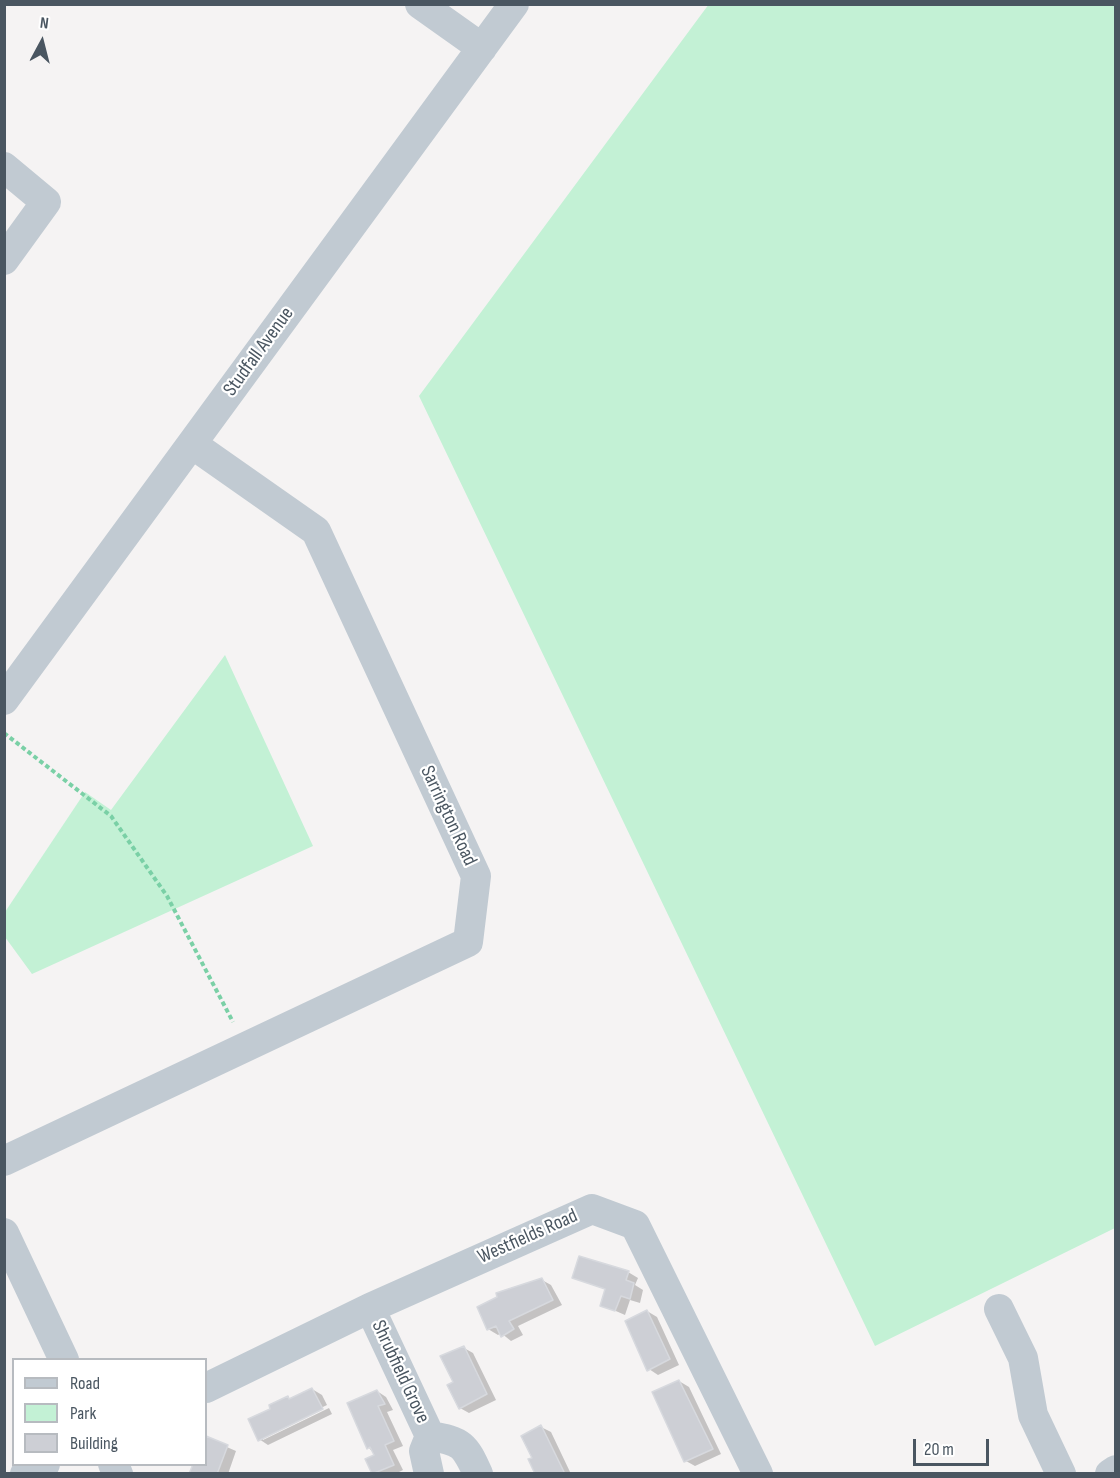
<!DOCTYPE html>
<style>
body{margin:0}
#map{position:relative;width:1120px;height:1478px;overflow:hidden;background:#f5f3f3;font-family:"Sofia Sans Condensed",sans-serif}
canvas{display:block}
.frame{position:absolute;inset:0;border:6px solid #4a5661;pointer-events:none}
.legend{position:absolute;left:12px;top:1358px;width:195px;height:108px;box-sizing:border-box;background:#fff;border:2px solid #b7bbc0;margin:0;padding:8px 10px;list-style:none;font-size:18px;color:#4a5661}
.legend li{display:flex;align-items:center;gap:12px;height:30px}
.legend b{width:30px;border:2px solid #b7bbc0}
.north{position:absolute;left:12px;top:12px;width:60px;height:60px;-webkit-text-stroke:4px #fff;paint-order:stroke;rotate:7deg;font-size:16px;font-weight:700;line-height:24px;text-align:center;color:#4a5661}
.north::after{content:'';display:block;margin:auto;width:21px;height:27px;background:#4a5661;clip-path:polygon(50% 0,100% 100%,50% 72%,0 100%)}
.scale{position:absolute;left:913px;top:1439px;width:76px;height:27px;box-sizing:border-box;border:3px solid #4a5661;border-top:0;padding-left:8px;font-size:18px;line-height:21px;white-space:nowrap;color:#4a5661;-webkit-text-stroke:4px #fff;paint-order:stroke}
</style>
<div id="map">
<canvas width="1120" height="1478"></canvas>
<div class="frame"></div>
<ul class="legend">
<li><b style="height:8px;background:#c1cad2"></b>Road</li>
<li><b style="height:16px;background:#c3f1d5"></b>Park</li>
<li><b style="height:16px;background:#cdcfd5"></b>Building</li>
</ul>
<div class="north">N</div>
<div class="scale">20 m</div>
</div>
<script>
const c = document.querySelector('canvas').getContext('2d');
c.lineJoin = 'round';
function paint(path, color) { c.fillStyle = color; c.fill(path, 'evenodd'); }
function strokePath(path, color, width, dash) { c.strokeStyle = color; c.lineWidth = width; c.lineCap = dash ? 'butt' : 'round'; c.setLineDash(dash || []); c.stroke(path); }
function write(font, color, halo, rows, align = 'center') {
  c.font = font + ' "Sofia Sans Condensed",sans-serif'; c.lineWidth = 4.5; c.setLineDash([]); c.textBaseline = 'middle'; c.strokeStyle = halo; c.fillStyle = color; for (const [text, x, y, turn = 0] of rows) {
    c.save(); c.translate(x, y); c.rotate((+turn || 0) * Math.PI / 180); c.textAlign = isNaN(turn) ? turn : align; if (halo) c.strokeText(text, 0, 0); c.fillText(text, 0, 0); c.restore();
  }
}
const green = new Path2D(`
 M709,4L1115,5V1228L875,1346L419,396Z
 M225,655L313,846L32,974L5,937V912L85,792L111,810Z`);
const shadow = new Path2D(`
 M628,1272L638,1278L635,1285L643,1290L640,1303L630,1300L625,1315L602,1305L607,1290L574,1278Z
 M542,1280L551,1285L562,1305L518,1326L523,1335L511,1341L501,1333L498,1335L488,1329L499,1298L498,1294Z
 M647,1311L657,1317L679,1365L658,1375L649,1369Z
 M464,1348L473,1353L496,1400L469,1413L460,1408L455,1382Z
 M679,1381L689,1387L721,1454L695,1466L686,1461Z
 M312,1389L322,1395L327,1405L263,1436V1440L329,1408L332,1414L268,1445L259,1439L272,1409L288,1397L291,1400Z
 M377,1391L386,1397L393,1410L387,1412L403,1446L393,1450L403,1470L395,1474L373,1473L376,1456L369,1448Z
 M541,1427L551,1432L571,1474H536L534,1459Z
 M206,1438L236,1451L228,1474H190L206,1464Z`);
const building = new Path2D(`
 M579,1256L629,1271L626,1280L634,1283L630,1299L621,1296L615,1311L600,1306L605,1289L572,1278Z
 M542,1278L553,1300L509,1321L514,1329L501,1337L496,1326L487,1330L477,1307L497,1297L496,1293Z
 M647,1310L670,1359L647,1371L625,1321Z
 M464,1346L487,1394L459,1409L447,1385L453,1382L440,1356Z
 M679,1380L713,1449L684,1462L652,1392Z
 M312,1388L323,1409L258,1441L248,1419L270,1409L269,1405L288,1396L289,1399Z
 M377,1390L385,1404L378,1406L394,1441L385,1445L394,1465L372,1474L365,1459L374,1455L370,1447L367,1449L347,1403Z
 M541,1425L565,1474H535L528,1459L532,1458L521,1436Z
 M206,1436L228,1445L217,1474H189L193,1464H206Z`);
const path = new Path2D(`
 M4,733L111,816L167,896L233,1022`);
const minor = new Path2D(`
 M420,4L482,48
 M4,167L46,202L4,260
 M4,700L514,4
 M4,1161L468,942L476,876L316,531L192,444
 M4,1233L64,1360
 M370,1308L430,1436C462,1441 465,1445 478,1474
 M999,1309L1023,1358L1033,1415L1061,1474
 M206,1388L370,1308L592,1209L635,1225L758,1474
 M113,1464L118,1474
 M25,1474L45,1464
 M429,1474L424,1451L430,1436
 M1110,1474L1116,1470`);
const streetNames = [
 ["Studfall Avenue",259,352,-54],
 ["Sarrington Road",448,816,65],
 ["Westfields Road",528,1237,-24],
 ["Shrubfield Grove",400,1372,65]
];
paint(green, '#c3f1d5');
paint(shadow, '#0003');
paint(building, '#cdcfd5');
strokePath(building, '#d7d9de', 1.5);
strokePath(path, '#7ad0a6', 4, [4.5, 3]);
strokePath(minor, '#c1cad2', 30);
write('20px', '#4a5661', '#fff', streetNames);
</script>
